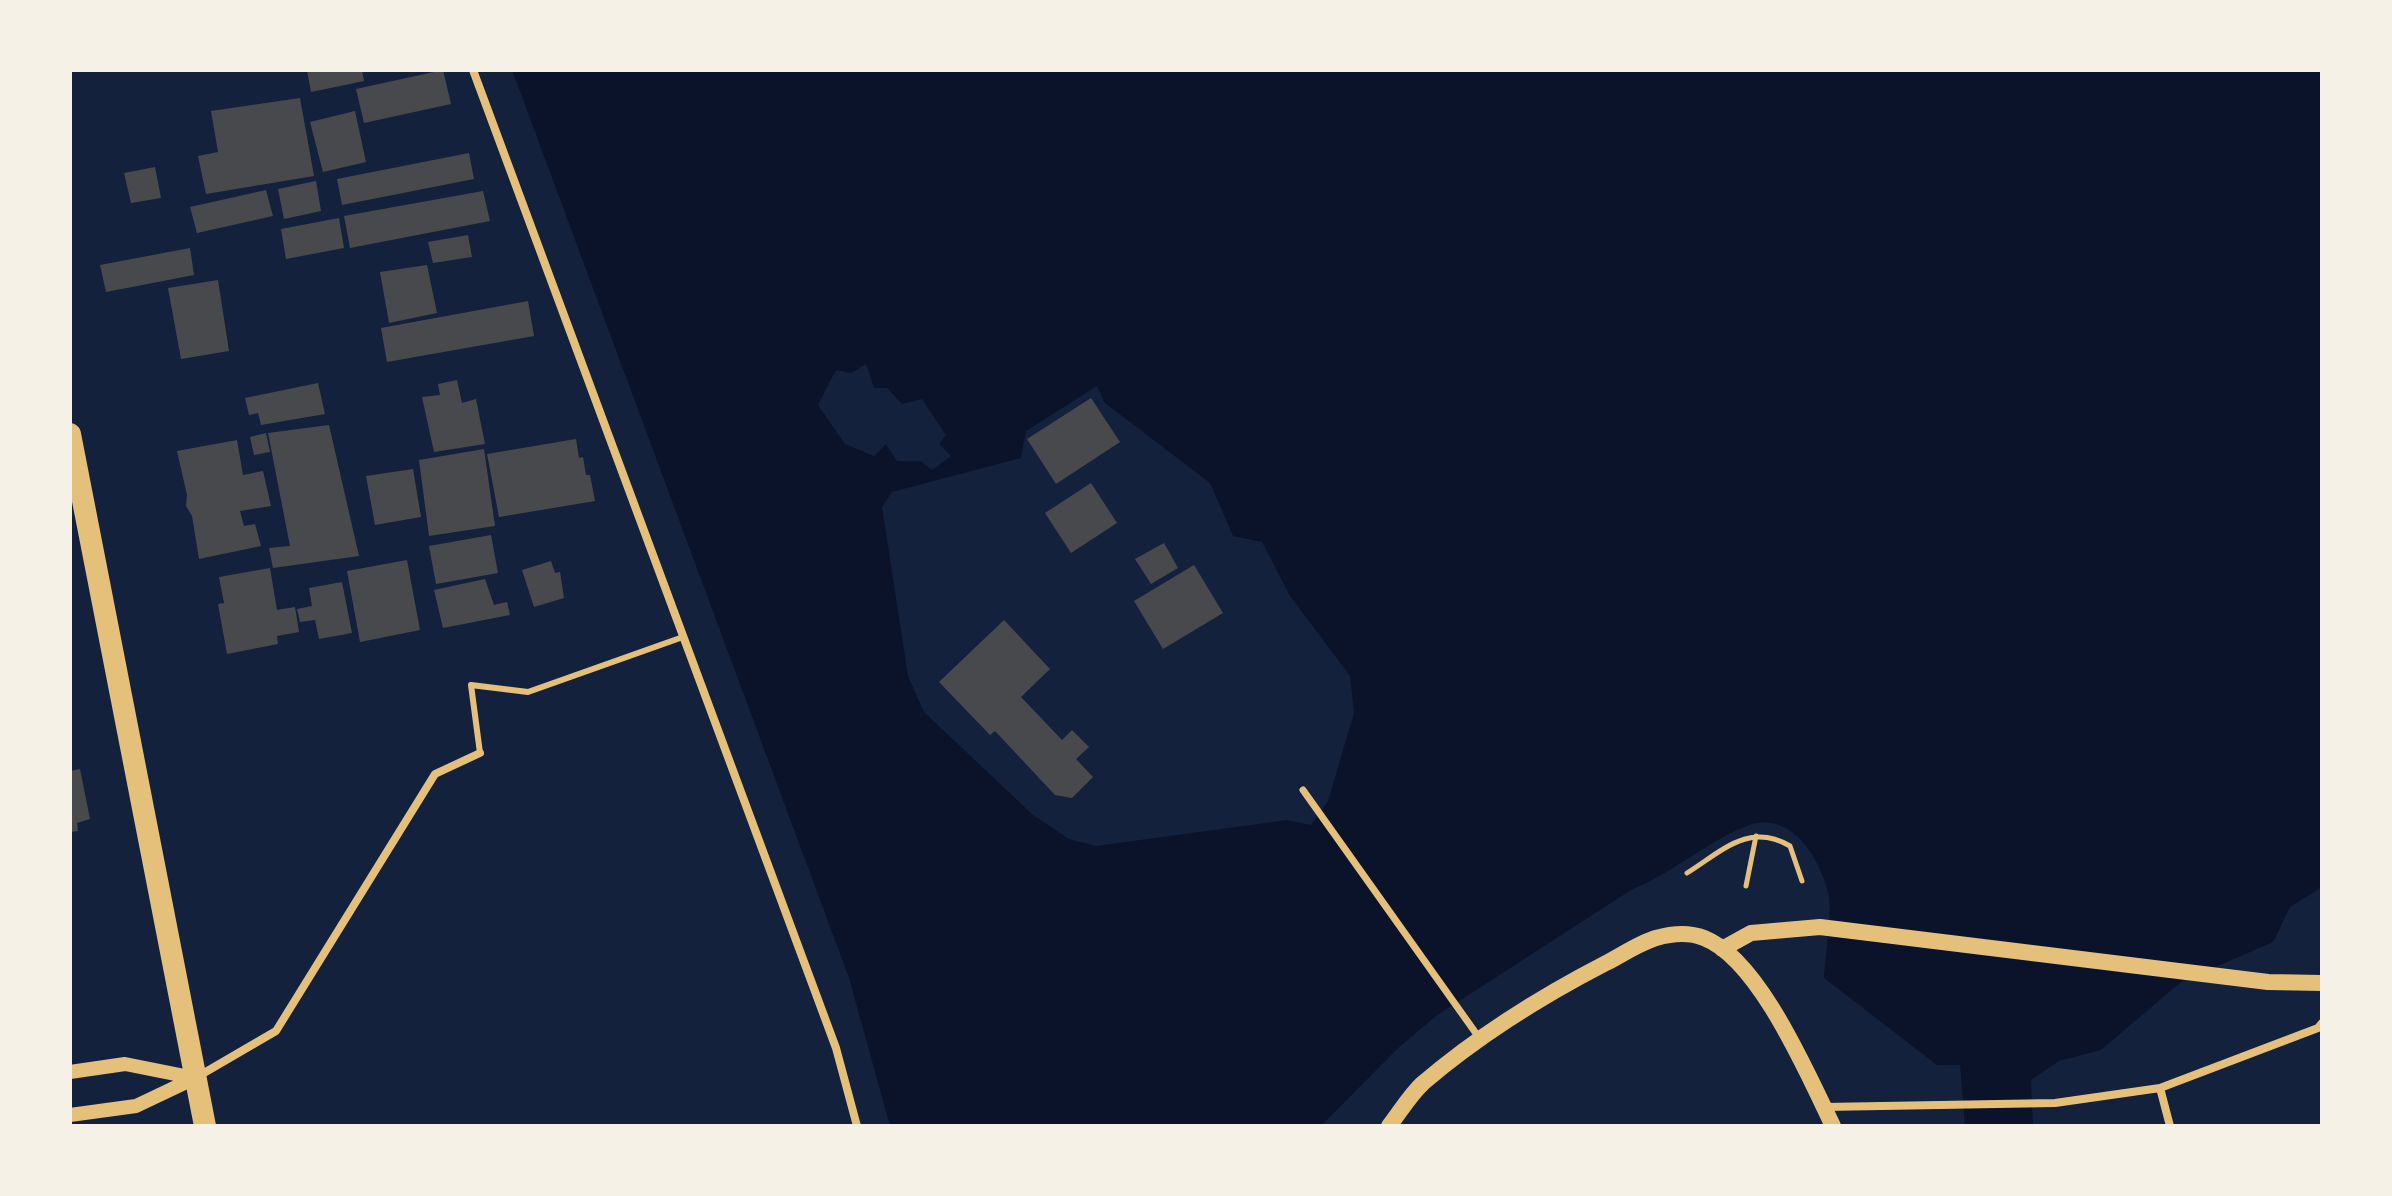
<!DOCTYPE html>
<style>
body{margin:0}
#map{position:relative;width:2392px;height:1196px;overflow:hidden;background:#14213d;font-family:"Zilla Slab",serif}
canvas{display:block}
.frame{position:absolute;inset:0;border:72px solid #f6f1e7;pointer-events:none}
</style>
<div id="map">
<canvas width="2392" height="1196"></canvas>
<div class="frame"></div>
</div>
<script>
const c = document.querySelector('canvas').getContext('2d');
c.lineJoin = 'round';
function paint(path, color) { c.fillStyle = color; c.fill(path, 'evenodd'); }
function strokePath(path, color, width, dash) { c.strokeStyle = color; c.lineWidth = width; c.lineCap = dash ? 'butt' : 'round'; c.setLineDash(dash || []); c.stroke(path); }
const water = new Path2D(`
 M512,70H2322V887L2290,907L2273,942L2181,982L2101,1050L2059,1061L2031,1080L2033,1126H1965L1960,1065H1937L1824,978C1825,955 1833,914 1828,892C1818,854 1789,808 1744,827C1704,844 1671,874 1631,890L1436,1016L1397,1049L1321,1126H890L849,978ZM866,364L874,388H887L902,404L922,399L946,435L939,444L951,456L932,470L920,461H897L886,444L874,456L845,444L818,405L836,370L851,373ZM1097,386L1105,403L1210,483L1233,536L1262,542L1290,596L1350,676L1354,713L1328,801L1311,825L1287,820L1096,846L1069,839L1033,815L924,712L908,676L882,507L892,492L1021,458L1026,431Z`);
const building = new Path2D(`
 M307,70H362L364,81L311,92Z
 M443,70L451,104L364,123L356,89Z
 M300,98L314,176L206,194L198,156L218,152L211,111Z
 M355,111L366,162L323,172L310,122Z
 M469,153L474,179L342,205L337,179Z
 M155,167L161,198L131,203L124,173Z
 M316,181L321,211L284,219L278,189Z
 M266,190L273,216L197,233L190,207Z
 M483,191L490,221L350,248L344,216Z
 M339,218L344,248L286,259L281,229Z
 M468,235L472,257L433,263L428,242Z
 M190,248L194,275L106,292L100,265Z
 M427,265L437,313L389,323L380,272Z
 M218,280L229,351L181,359L168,288Z
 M528,301L534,336L387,362L381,328Z
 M457,380L462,403L476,399L485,444L434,452L422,397L440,395L438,384Z
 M318,383L325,414L261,425L258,413L249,415L245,398Z
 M1091,398L1120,442L1056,484L1027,439Z
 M329,425L359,556L273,568L269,548L290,546L268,433Z
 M266,433L270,452L254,455L250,437Z
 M576,439L579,458L583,457L586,475H590L595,501L499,517L487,454Z
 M237,440L243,475L263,471L271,506L240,511L244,526L255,524L261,546L199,559L192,516L186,506L187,495L177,451Z
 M484,449L495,526L429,536L419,460Z
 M413,469L421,517L375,525L366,476Z
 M1091,483L1117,523L1071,553L1045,513Z
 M491,535L498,573L436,584L429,546Z
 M1164,543L1178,568L1151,584L1135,559Z
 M407,560L420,630L360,642L347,571Z
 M551,561L555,573L560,572L564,598L534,607L522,570Z
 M1194,565L1223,613L1163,649L1134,601Z
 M270,568L277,610L295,607L299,632L277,636L278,644L227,654L218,604L224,603L219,577Z
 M485,579L494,605L507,602L510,615L443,628L434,590Z
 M342,582L352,633L319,639L315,620L300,622L297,609L312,606L309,588Z
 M1004,620L1050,669L1021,697L1062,740L1072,730L1089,747L1076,759L1093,777L1072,798L1055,795L995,731L990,735L939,682Z
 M80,769L90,819L77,823L78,831L70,832V771Z`);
const path = new Path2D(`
 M1687,873C1722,851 1749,822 1790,846L1802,881
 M1746,886L1756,836`);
const service = new Path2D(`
 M480,753L471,685L528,692L683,637`);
const pedestrian = new Path2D(`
 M1303,790L1480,1039`);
const minor = new Path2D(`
 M473,70L836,1048L857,1126
 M197,1077L276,1031L435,774L480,753
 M2160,1088L2318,1028L2322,1023
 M1824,1107L2055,1103L2160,1088L2170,1126`);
const tertiary = new Path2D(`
 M70,1072L125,1064L195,1078
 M70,1115L136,1106L195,1078`);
const secondary = new Path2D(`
 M1722,949L1751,933L1820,927L2268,982L2322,983
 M1389,1126C1400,1112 1410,1095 1423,1083C1478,1036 1542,996 1606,963C1622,955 1639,943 1656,938C1670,934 1689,932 1704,938C1759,959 1808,1075 1833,1126`);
const trunk = new Path2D(`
 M70,434L205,1126`);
paint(water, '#0b132b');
paint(building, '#48494c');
strokePath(path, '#e5c07b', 5);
strokePath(service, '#e5c07b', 6);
strokePath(pedestrian, '#e5c07b', 7);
strokePath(minor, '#e5c07b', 8);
strokePath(tertiary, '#e5c07b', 14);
strokePath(secondary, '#e5c07b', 16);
strokePath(trunk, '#e5c07b', 22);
</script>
